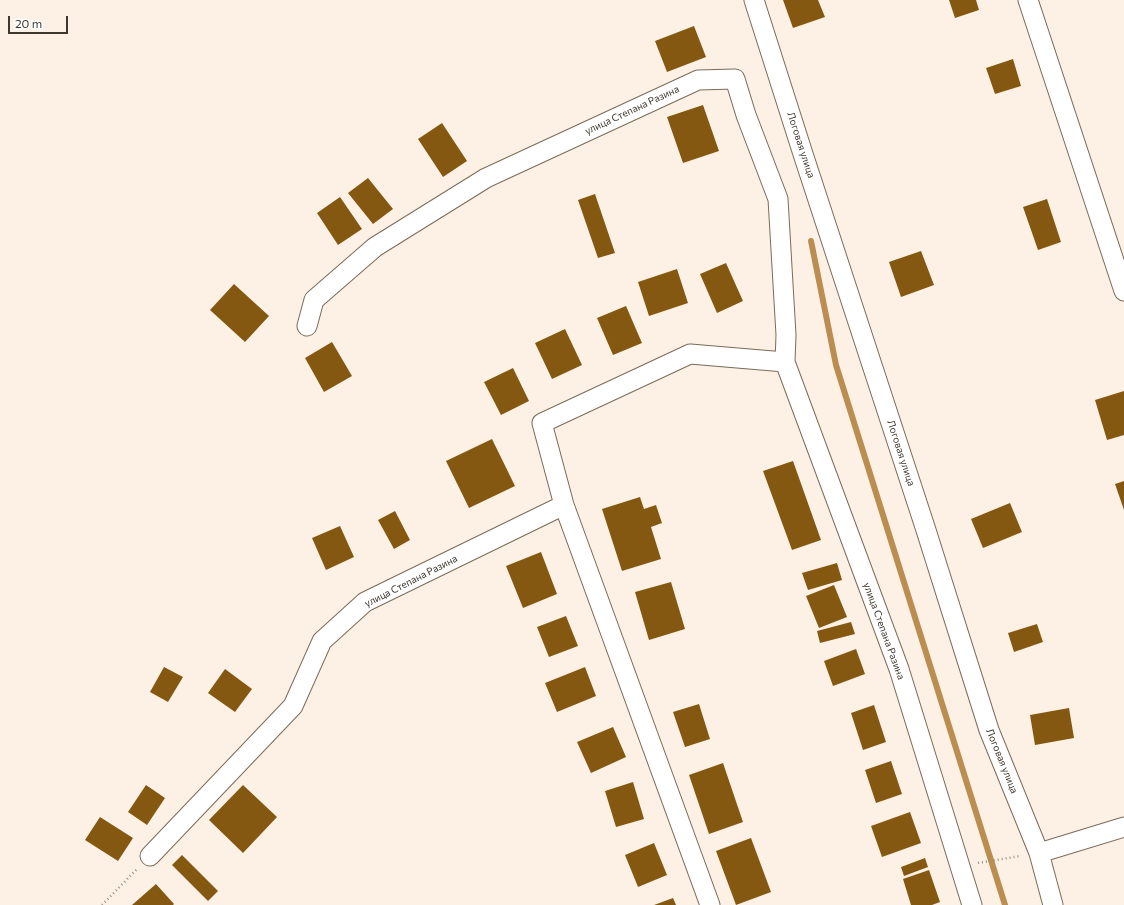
<!DOCTYPE html>
<meta charset="utf-8">
<style>
body{margin:0}
#map{position:relative;width:1124px;height:905px;overflow:hidden;background:#fcf1e4;font-family:Commissioner,sans-serif}
canvas{display:block}
.scale{position:absolute;left:8px;top:16px;width:60px;height:18px;box-sizing:border-box;border:2px solid #3e372e;border-top:0;padding-left:5px;font-size:12px;line-height:14px;white-space:nowrap;color:#3e372e;-webkit-text-stroke:3px #fff;paint-order:stroke}
</style>
<div id="map">
<canvas width="1124" height="905"></canvas>
<div class="scale">20 m</div>
</div>
<script>
const c = document.querySelector('canvas').getContext('2d');
c.lineJoin = 'round';
function strokePath(path, color, width, dash) { c.strokeStyle = color; c.lineWidth = width; c.lineCap = dash ? 'butt' : 'round'; c.setLineDash(dash || []); c.stroke(path); }
function paint(path, color) { c.fillStyle = color; c.fill(path, 'evenodd'); }
function write(font, color, halo, rows, align = 'center') {
  c.font = font + ' Commissioner,sans-serif'; c.lineWidth = 4; c.setLineDash([]); c.textBaseline = 'middle'; c.strokeStyle = halo; c.fillStyle = color; for (const [text, x, y, turn = 0] of rows) {
    c.save(); c.translate(x, y); c.rotate((+turn || 0) * Math.PI / 180); c.textAlign = isNaN(turn) ? turn : align; if (halo) c.strokeText(text, 0, 0); c.fillText(text, 0, 0); c.restore();
  }
}
const stream = new Path2D(`
 M811,241L836,365L1005,905`);
const building = new Path2D(`
 M783,0H818L825,17L793,28Z
 M949,0H976L979,10L955,18Z
 M694,26L706,57L667,72L655,41Z
 M1013,59L1021,86L995,94L986,68Z
 M703,105L719,151L683,163L667,117Z
 M442,123L467,161L443,177L418,139Z
 M368,178L393,209L373,224L348,193Z
 M595,194L615,253L598,258L578,200Z
 M340,197L362,229L338,245L317,213Z
 M1047,199L1061,242L1038,250L1023,207Z
 M921,251L934,285L901,297L889,262Z
 M726,263L743,301L717,313L700,274Z
 M677,269L688,303L649,316L638,282Z
 M234,284L269,316L245,342L210,310Z
 M626,306L642,343L613,355L597,318Z
 M565,329L582,365L552,379L535,343Z
 M332,342L352,376L324,392L305,358Z
 M513,368L529,401L501,415L484,382Z
 M1124,391V435L1107,440L1095,400Z
 M492,439L515,486L469,508L446,461Z
 M793,461L821,540L792,550L763,471Z
 M1124,481V510L1115,484Z
 M640,497L644,509L656,505L662,523L651,527L661,559L622,571L602,509Z
 M1010,503L1022,532L983,548L971,519Z
 M395,511L410,540L394,549L378,520Z
 M340,526L354,557L326,570L312,538Z
 M541,552L557,594L523,608L506,566Z
 M837,563L842,580L808,590L802,573Z
 M671,582L685,629L649,640L635,592Z
 M834,585L847,617L819,628L806,596Z
 M566,616L578,646L549,657L537,627Z
 M851,622L855,634L820,643L817,631Z
 M1037,624L1043,642L1014,652L1008,633Z
 M856,649L865,674L833,686L824,661Z
 M164,667L183,677L168,702L150,692Z
 M585,667L596,696L557,712L545,683Z
 M225,669L252,689L235,712L208,693Z
 M699,704L710,739L685,747L673,712Z
 M874,705L886,742L863,750L851,713Z
 M1069,708L1074,738L1035,745L1030,715Z
 M613,727L626,757L591,773L577,742Z
 M891,761L902,794L876,803L865,770Z
 M723,763L743,822L709,834L689,775Z
 M633,782L644,819L616,827L605,791Z
 M146,785L165,798L147,825L128,812Z
 M243,785L277,817L243,853L209,820Z
 M910,812L921,843L882,857L871,826Z
 M100,817L133,838L118,861L85,840Z
 M751,838L771,892L736,905L716,851Z
 M654,843L667,875L638,887L625,855Z
 M182,855L218,891L208,901L172,865Z
 M925,858L928,867L904,876L901,867Z
 M929,870L940,902L932,905H911L903,879Z
 M156,884L174,904L173,905H132Z
 M673,898L676,905H654Z`);
const path = new Path2D(`
 M978,863L1020,856
 M102,905L137,869`);
const minor = new Path2D(`
 M754,0L803,154L925,527L989,730L1039,853L1053,905
 M1028,0L1124,291
 M307,326L314,300L375,247L486,178L698,80L735,79L746,115L778,199L786,335L785,362L899,669L972,905
 M1039,853L1124,827
 M150,856L293,706L322,641L365,602L564,505
 M710,905L564,505L542,423L690,354L785,362`);
const streetNames = [
 ["улица Степана Разина",632,110,-25],
 ["Логовая улица",801,145,72],
 ["Логовая улица",901,453,72],
 ["улица Степана Разина",411,581,-27],
 ["улица Степана Разина",884,631,70],
 ["Логовая улица",1002,761,68]
];
strokePath(stream, '#bb8d50', 6);
paint(building, '#855812');
strokePath(minor, '#7b6b58', 21);
strokePath(path, '#9c9388', 2.5, [1, 3]);
strokePath(minor, '#fff', 19);
write('10px', '#3e372e', '#fff', streetNames);
</script>
